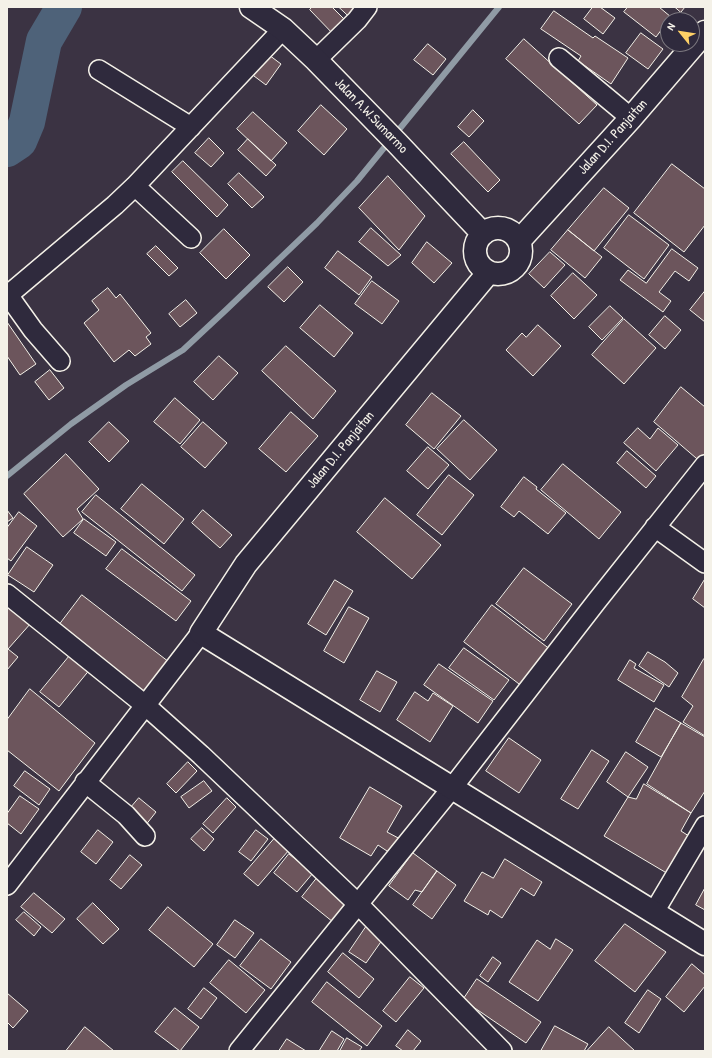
<!DOCTYPE html>
<style>
body{margin:0}
#map{position:relative;width:712px;height:1058px;overflow:hidden;background:#3b3343;font-family:"Patrick Hand",sans-serif}
canvas{display:block}
.frame{position:absolute;inset:0;border:8px solid #f4f1e8;pointer-events:none}
.north{position:absolute;left:660px;top:12px;width:40px;height:40px;box-sizing:border-box;background:#2f2a3d;border:1px solid #7e7a81;border-radius:50%;rotate:300deg;font-size:11px;font-weight:700;line-height:16px;text-align:center;color:#f4f1e8}
.north::after{content:'';display:block;margin:auto;width:14px;height:18px;background:#ffd166;clip-path:polygon(50% 0,100% 100%,50% 72%,0 100%)}
</style>
<div id="map">
<canvas width="712" height="1058"></canvas>
<div class="frame"></div>
<div class="north">N</div>
</div>
<script>
const c = document.querySelector('canvas').getContext('2d');
c.lineJoin = 'round';
function strokePath(path, color, width, dash) { c.strokeStyle = color; c.lineWidth = width; c.lineCap = dash ? 'butt' : 'round'; c.setLineDash(dash || []); c.stroke(path); }
function paint(path, color) { c.fillStyle = color; c.fill(path, 'evenodd'); }
function write(font, color, halo, rows, align = 'center') {
  c.font = font + ' "Patrick Hand",sans-serif'; c.lineWidth = 4; c.setLineDash([]); c.textBaseline = 'middle'; c.strokeStyle = halo; c.fillStyle = color; for (const [text, x, y, turn = 0] of rows) {
    c.save(); c.translate(x, y); c.rotate((+turn || 0) * Math.PI / 180); c.textAlign = isNaN(turn) ? turn : align; if (halo) c.strokeText(text, 0, 0); c.fillText(text, 0, 0); c.restore();
  }
}
const stream = new Path2D(`
 M7,476L71,424L126,385L183,350L227,309L317,223L357,181L499,7`);
const river = new Path2D(`
 M7,149L19,141L27,122L44,41L64,7`);
const building = new Path2D(`
 M312,7H332L349,24L336,37L310,10Z
 M339,7H360L351,18Z
 M593,7H600L615,18L603,34L584,19Z
 M628,7H659L671,17L656,37L624,12Z
 M675,7H685L681,12Z
 M554,11L593,38L595,36L628,58L611,84L578,61L581,56L541,29Z
 M641,33L663,49L648,69L626,53Z
 M524,39L597,105L579,124L506,59Z
 M428,44L446,59L433,75L414,60Z
 M269,55L281,64L266,85L254,76Z
 M321,105L347,129L324,155L298,131Z
 M473,110L484,121L469,137L458,127Z
 M253,112L287,143L271,161L237,129Z
 M209,138L224,153L211,167L195,153Z
 M248,139L276,165L266,176L238,150Z
 M464,142L500,180L488,192L451,154Z
 M183,161L228,205L217,217L172,172Z
 M672,164L705,189V225L684,252L634,213Z
 M239,173L264,197L252,208L228,184Z
 M388,176L425,216L399,250L359,208Z
 M604,188L629,208L594,251L568,230Z
 M629,215L669,245L644,279L604,248Z
 M371,228L401,255L388,266L359,242Z
 M224,229L250,255L226,279L200,253Z
 M568,230L602,257L585,278L551,250Z
 M427,242L452,263L434,283L412,263Z
 M156,246L178,268L169,276L147,254Z
 M672,249L698,268L689,281L675,271L659,292L671,301L663,312L620,280L628,270L646,283Z
 M338,251L372,277L359,295L325,268Z
 M550,252L565,265L544,288L529,274Z
 M288,267L303,282L284,302L268,287Z
 M573,273L597,295L574,319L551,296Z
 M372,281L399,301L382,324L355,304Z
 M108,288L116,298L120,294L151,333L146,337L151,344L135,356L129,350L114,362L84,323L99,310L92,301Z
 M705,291V322L690,310Z
 M186,300L197,313L180,327L169,314Z
 M320,305L353,333L334,357L300,328Z
 M610,306L623,318L602,340L589,327Z
 M665,316L681,330L665,349L649,335Z
 M624,319L656,348L624,384L592,355Z
 M7,322L36,364L20,375L7,356Z
 M538,325L561,346L533,376L506,350L522,333L526,337Z
 M286,346L336,391L313,419L262,371Z
 M219,356L238,373L213,400L194,382Z
 M50,370L64,388L49,400L35,382Z
 M681,387L705,407V461L703,464L654,422Z
 M432,393L461,416L434,449L406,425Z
 M175,398L200,420L180,444L154,422Z
 M291,412L318,436L286,472L259,449Z
 M464,420L497,450L470,480L437,449Z
 M109,422L129,441L109,462L89,442Z
 M203,422L227,443L205,468L181,447Z
 M638,428L650,439L658,428L678,445L656,471L624,443Z
 M428,447L449,465L428,489L407,471Z
 M627,451L656,476L646,488L617,463Z
 M66,454L99,489L77,509L83,519L63,537L24,494Z
 M563,464L621,512L599,539L541,490Z
 M449,475L474,495L442,535L417,515Z
 M524,477L537,487L536,489L566,513L548,534L519,511L514,517L501,507Z
 M142,484L184,519L164,544L121,509Z
 M96,495L195,575L182,591L82,512Z
 M385,498L441,545L412,579L357,532Z
 M7,510L13,518L7,522Z
 M203,510L232,535L220,548L192,523Z
 M19,512L37,526L11,561L7,558V528Z
 M84,519L116,542L106,556L74,533Z
 M27,547L53,565L34,592L8,575Z
 M122,549L191,601L176,621L106,569Z
 M524,568L572,604L544,641L496,604Z
 M705,579V608L693,599Z
 M335,580L353,591L326,635L308,624Z
 M82,595L169,662L144,695L57,628Z
 M492,605L551,650L523,687L464,642Z
 M7,606L31,623L8,649L18,657L7,670Z
 M349,607L369,618L344,663L324,651Z
 M464,648L509,680L494,700L449,668Z
 M648,652L665,662L678,673L669,687L639,666Z
 M72,653L91,668L59,707L40,692Z
 M704,659L705,660V736L683,722L693,706L682,697Z
 M630,660L636,664L634,668L664,685L654,702L618,680Z
 M439,664L493,701L478,723L424,685Z
 M377,671L397,682L380,712L360,700Z
 M30,689L95,743L59,791L7,750V720Z
 M415,692L428,701L433,693L453,706L430,742L397,720Z
 M656,708L681,723L661,757L636,742Z
 M681,723L705,737V791L691,813L647,784Z
 M509,738L541,760L519,793L486,771Z
 M592,750L609,761L578,809L561,799Z
 M626,752L648,767L628,797L607,782Z
 M188,762L197,771L176,793L167,784Z
 M25,771L50,789L39,805L14,786Z
 M204,781L212,791L189,808L181,797Z
 M644,784L691,813L681,831L692,838L670,875L604,836L628,797L636,799Z
 M370,787L402,806L387,832L402,840L393,855L378,845L371,856L340,838Z
 M20,796L39,809L21,834L7,823V814Z
 M139,798L156,812L145,826L128,811Z
 M227,798L236,807L213,833L203,824Z
 M202,828L214,839L204,851L191,839Z
 M98,830L113,842L96,864L81,852Z
 M256,830L268,839L251,861L239,852Z
 M275,838L289,850L258,886L244,874Z
 M413,853L437,871L422,892L415,890L408,900L389,886Z
 M289,854L313,873L297,892L274,873Z
 M130,855L142,865L121,889L110,880Z
 M505,859L542,882L534,896L521,888L502,918L490,910L488,915L464,901L482,872L493,878Z
 M437,871L456,885L432,919L413,905Z
 M317,878L348,902L333,922L302,897Z
 M705,888V910L696,905Z
 M34,893L65,919L52,933L21,907Z
 M93,903L119,929L103,944L77,919Z
 M168,907L213,944L194,967L149,930Z
 M24,912L41,927L34,936L16,920Z
 M235,920L254,933L235,958L217,945Z
 M368,924L385,936L366,963L349,952Z
 M625,924L666,952L635,992L595,961Z
 M261,939L291,962L271,989L240,966Z
 M556,939L573,950L538,1001L509,982L537,940L550,949Z
 M343,953L374,979L359,998L328,972Z
 M493,957L501,963L488,982L480,976Z
 M229,960L265,990L246,1013L210,983Z
 M692,964L705,975V986L684,1012L666,997Z
 M410,977L424,988L396,1022L383,1011Z
 M477,979L541,1022L526,1043L463,1000Z
 M327,982L382,1026L367,1046L312,1002Z
 M204,988L217,998L201,1019L188,1009Z
 M648,990L661,999L639,1033L625,1023Z
 M7,993L28,1011L13,1028L7,1022Z
 M175,1008L199,1027L180,1051L155,1032Z
 M555,1026L588,1044L584,1051H541Z
 M85,1027L114,1051H66Z
 M609,1027L635,1051H587Z
 M408,1030L421,1041L413,1051H403L396,1046Z
 M332,1031L344,1039L337,1051H322L320,1050Z
 M347,1038L362,1047L359,1051H340Z
 M287,1039L306,1051H279Z`);
const minor = new Path2D(`
 M559,58L631,118
 M316,60L357,20L367,7
 M99,70L191,127
 M135,186L191,238
 M8,295L33,330L60,361
 M7,296L115,205L135,186L283,29
 M655,527L705,563
 M7,594L145,705L201,755L358,904L502,1051
 M85,782L126,815L145,836
 M7,885L201,633
 M654,912L705,826
 M239,1051L452,788L596,602L705,465`);
const primary = new Path2D(`
 M251,7L283,29L316,60L397,143L483,234
 M475 251a23 23 0 1 1 46 0a23 23 0 1 1-46 0Z
 M519,241L631,118L705,32
 M489,272L246,564L201,633L705,944`);
const streetNames = [
 ["Jalan A.W.Sumarmo",371,116,46],
 ["Jalan D.I. Panjaitan",613,137,-48],
 ["Jalan D.I. Panjaitan",341,450,-50]
];
strokePath(stream, '#909ba5', 6);
strokePath(river, '#4e6279', 36);
paint(building, '#6c555c');
strokePath(building, '#f4f1e8', 1);
strokePath(minor, '#f4f1e8', 22);
strokePath(primary, '#f4f1e8', 25);
strokePath(minor, '#2f2a3d', 19);
strokePath(primary, '#2f2a3d', 22);
write('14px', '#f4f1e8', '#2f2a3d', streetNames);
</script>
